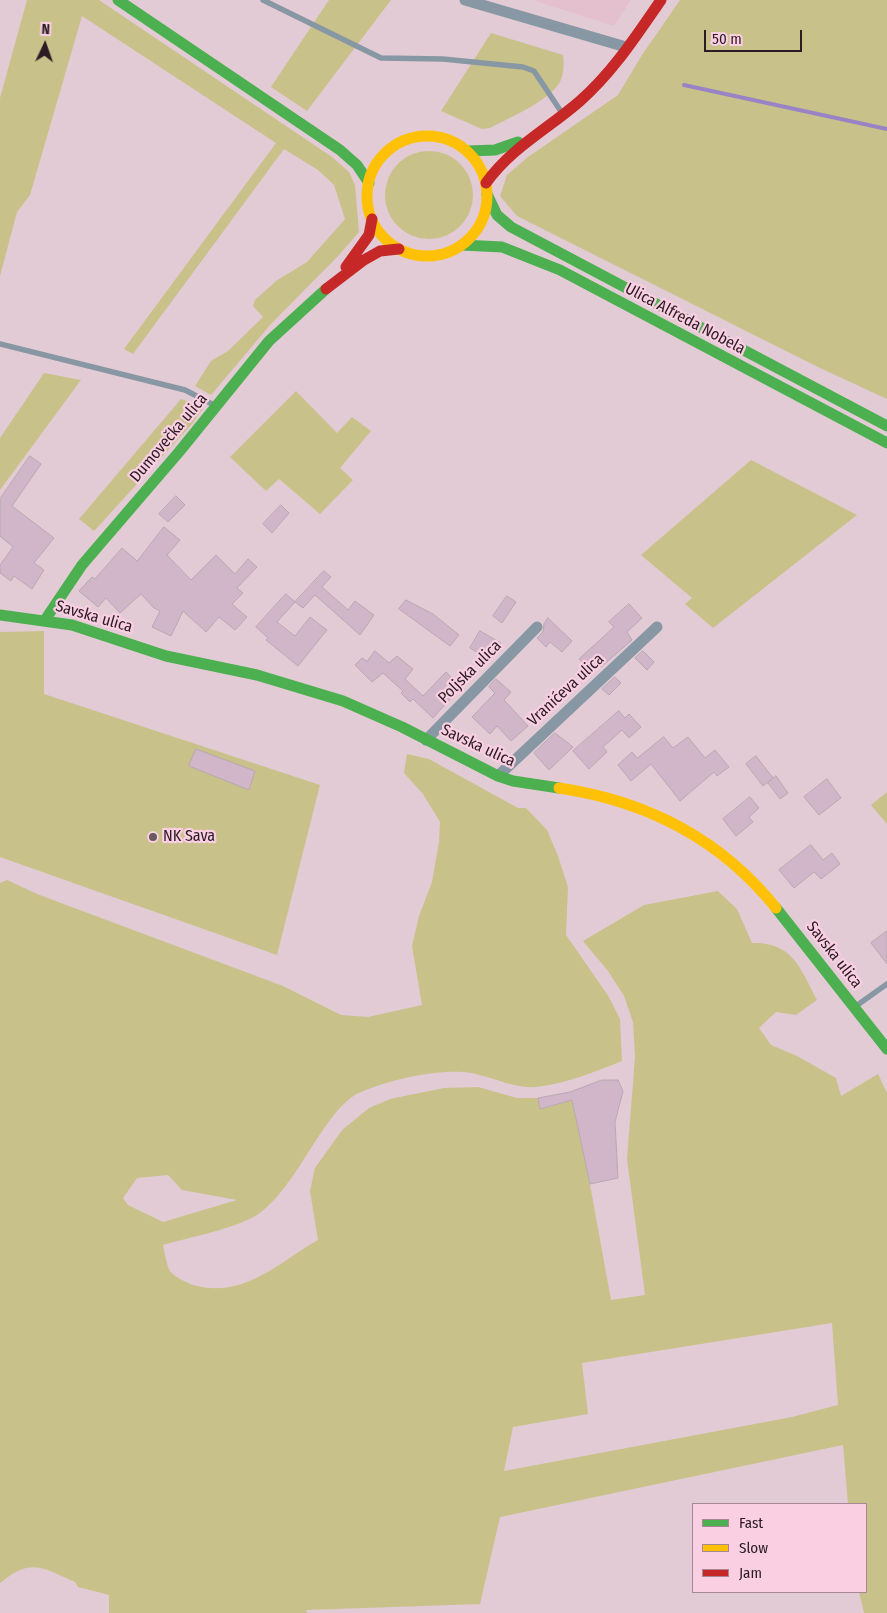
<!DOCTYPE html>
<meta charset="utf-8">
<style>
body{margin:0}
#map{position:relative;width:887px;height:1613px;overflow:hidden;background:#e2cbd4;font-family:"Fira Sans Condensed",sans-serif}
canvas{display:block}
.legend{position:absolute;left:692px;top:1503px;width:175px;height:90px;box-sizing:border-box;background:#f9cfe1;border:1px solid #a78795;margin:0;padding:6px 9px;list-style:none;font-size:15px;color:#2b1c23}
.legend li{display:flex;align-items:center;gap:10px;height:25px}
.legend b{width:25px;border:1px solid #a78795}
.north{position:absolute;left:20px;top:20px;width:50px;height:50px;-webkit-text-stroke:4px #f9cfe1;paint-order:stroke;rotate:3deg;font-size:14px;font-weight:700;line-height:20px;text-align:center;color:#2b1c23}
.north::after{content:'';display:block;margin:auto;width:18px;height:22px;background:#2b1c23;clip-path:polygon(50% 0,100% 100%,50% 72%,0 100%)}
.scale{position:absolute;left:704px;top:30px;width:98px;height:22px;box-sizing:border-box;border:2px solid #2b1c23;border-top:0;padding-left:6px;font-size:15px;line-height:18px;white-space:nowrap;color:#2b1c23;-webkit-text-stroke:4px #f9cfe1;paint-order:stroke}
</style>
<div id="map">
<canvas width="887" height="1613"></canvas>
<ul class="legend">
<li><b style="height:6px;background:#4caf50"></b>Fast</li>
<li><b style="height:6px;background:#ffc107"></b>Slow</li>
<li><b style="height:6px;background:#c62828"></b>Jam</li>
</ul>
<div class="north">N</div>
<div class="scale">50 m</div>
</div>
<script>
const c = document.querySelector('canvas').getContext('2d');
c.lineJoin = 'round';
function paint(path, color) { c.fillStyle = color; c.fill(path, 'evenodd'); }
function strokePath(path, color, width, dash) { c.strokeStyle = color; c.lineWidth = width; c.lineCap = dash ? 'butt' : 'round'; c.setLineDash(dash || []); c.stroke(path); }
function write(font, color, halo, rows, align = 'center') {
  c.font = font + ' "Fira Sans Condensed",sans-serif'; c.lineWidth = 4.5; c.setLineDash([]); c.textBaseline = 'middle'; c.strokeStyle = halo; c.fillStyle = color; for (const [text, x, y, turn = 0] of rows) {
    c.save(); c.translate(x, y); c.rotate((+turn || 0) * Math.PI / 180); c.textAlign = isNaN(turn) ? turn : align; if (halo) c.strokeText(text, 0, 0); c.fillText(text, 0, 0); c.restore();
  }
}
const built = new Path2D(`
 M533,0H631L614,26Z`);
const green = new Path2D(`
 M27,0H99L332,157L349,172L355,185L359,232L339,255L270,325L211,395L195,386L211,361L228,351L263,317L253,306L255,300L276,281L307,262L345,219L334,185L318,170L284,149L133,354L124,349L276,143L82,16L30,195L17,212L0,276V98Z
 M329,0H391L307,111L271,87Z
 M680,0H887V399L818,367L517,216L500,196L507,175L528,157L618,95L642,55Z
 M491,33L563,55C564,64 564,74 560,82C548,102 510,117 490,128L482,129L441,111Z
 M385 195a44 44 0 1 1 88 0a44 44 0 1 1-88 0Z
 M44,373L81,380L0,490V438Z
 M296,391L337,433L352,417L371,431L340,468L353,480L320,514L279,479L266,491L230,457Z
 M181,399L204,407L192,424L94,531L79,519Z
 M751,460L857,515L713,628L685,604L692,598L641,555Z
 M44,631V694L320,785L277,955L0,857V632Z
 M407,754L429,759L518,808H526L547,830L558,856L568,887L566,935L609,997L620,1019L622,1061C594,1072 566,1084 535,1087C517,1089 491,1077 472,1073C440,1068 392,1079 361,1092C324,1107 298,1188 257,1215C234,1229 190,1237 163,1245C165,1253 166,1264 170,1271C174,1277 186,1282 193,1285C244,1299 276,1264 318,1240L310,1191L315,1168L342,1130L369,1108L390,1099L444,1088L478,1087L517,1098H538L541,1109L572,1100L587,1168L611,1300L645,1295L627,1159L635,1057L633,1022L624,996L608,971L583,941L644,905L718,891L737,909L752,943C793,942 800,968 817,1000L796,1015L776,1012L759,1028L771,1045L797,1056L836,1078L841,1096L878,1074L887,1093V1613H864L859,1592H866V1504H848L843,1445L500,1517L480,1604L306,1610L307,1613H109V1595L78,1587L75,1582C41,1567 31,1558 0,1583V883L7,880L37,894L283,986L341,1015L368,1017L422,1005L412,946L419,916L432,882L439,842L440,822L423,794L404,773ZM168,1175L182,1190L237,1200L163,1222L128,1205L123,1198L137,1178ZM832,1323L838,1405L792,1417L504,1471L513,1427L588,1414L582,1363Z
 M887,792V824L871,805Z`);
const stream = new Path2D(`
 M684,85L887,129`);
const building = new Path2D(`
 M30,456L41,464L12,506L54,538L34,563L44,570L32,589L14,576L11,581L0,573V565L13,547L0,536V499Z
 M176,496L185,505L168,522L159,514Z
 M281,505L289,513L272,533L263,524Z
 M164,527L180,540L167,555L191,580L216,555L235,574L248,559L257,567L237,588L243,593L232,604L247,617L235,630L219,617L206,632L183,611L171,636L152,627L160,611L154,608L141,594L120,613L106,598L98,607L79,591L92,577L95,579L122,548L137,561Z
 M324,571L331,577L322,587L348,610L355,601L374,615L360,635L315,595L303,608L295,602Z
 M286,594L295,602L277,622L295,636L310,617L327,630L298,666L266,640L268,638L256,627Z
 M507,596L516,602L502,623L493,616Z
 M406,600L433,614L459,635L450,646L399,609Z
 M629,604L642,618L627,632L632,640L601,667L596,662L588,669L579,659L614,627L609,622Z
 M548,618L572,641L562,652L550,642L546,647L537,638L543,632L544,624Z
 M480,631L501,643L490,660L470,648Z
 M375,651L389,663L397,656L413,669L405,679L423,696L446,672L461,687L433,718L413,699L410,702L401,693L403,691L383,673L372,682L355,665L362,658L367,661Z
 M643,651L654,662L647,670L635,658Z
 M615,677L621,683L609,695L602,689Z
 M496,679L511,692L504,700L528,726L511,741L497,726L490,734L472,717L495,693L489,687Z
 M619,711L625,718L629,714L641,727L629,738L622,730L603,747L607,752L589,769L573,751Z
 M555,733L573,747L549,770L534,753Z
 M664,737L673,748L688,737L705,758L715,750L729,767L717,776L714,772L680,801L651,764L631,781L618,765L632,752L637,758Z
 M196,749L255,771L249,790L189,766Z
 M756,756L773,778L763,786L746,764Z
 M776,776L788,793L780,799L768,783Z
 M827,779L841,798L819,815L804,797Z
 M750,797L759,808L749,817L753,822L736,836L723,819Z
 M811,845L823,860L832,853L840,864L821,879L814,872L794,888L779,870Z
 M887,931V964L871,943Z
 M602,1080H618L623,1091L615,1122L618,1178L590,1184L572,1100L540,1109L538,1098L570,1092Z`);
const lane = new Path2D(`
 M263,0L381,58L443,59L523,67L534,71L562,113
 M0,344L185,390L216,406
 M856,1006L887,984`);
const street = new Path2D(`
 M465,0L626,47
 M426,740L537,627
 M498,776L657,627`);
const fast = new Path2D(`
 M118,0L340,150L357,165L369,183
 M468,151L495,150L518,142
 M487,194L497,215L511,227L887,426
 M462,245L502,247L560,270L887,443
 M0,615L72,625L166,656L257,675L343,701L402,727L498,776L513,781L559,788
 M45,620L82,565L179,452L269,341L326,289
 M776,908L887,1049`);
const slow = new Path2D(`
 M367 196a60 60 0 1 1 120 0a60 60 0 1 1-120 0Z
 M559,788C647,801 720,838 776,908`);
const jam = new Path2D(`
 M486,183C512,147 548,129 580,101C613,72 636,36 661,0
 M346,267L369,235L372,219
 M326,289L364,260L380,251L399,249`);
const markers = [
 [153,837,5,"#6b5961"]
];
const streetNames = [
 ["Ulica Alfreda Nobela",685,319,28],
 ["Dumovečka ulica",169,438,-50],
 ["Savska ulica",94,617,16],
 ["Poljska ulica",470,672,-45],
 ["Vranićeva ulica",566,690,-43],
 ["Savska ulica",478,746,25],
 ["Savska ulica",834,955,52]
];
const poiNames = [
 ["NK Sava",163,837]
];
paint(built, '#e4bfce');
paint(green, '#c9c18a');
strokePath(stream, '#9884c5', 4);
paint(building, '#d0b6c8');
strokePath(building, '#b8a8b1', 1);
strokePath(lane, '#8798a4', 5.5);
strokePath(street, '#8798a4', 11);
strokePath(fast, '#4caf50', 11);
strokePath(slow, '#ffc107', 11);
strokePath(jam, '#c62828', 11);
for (const [x, y, r, color] of markers) { const dot = new Path2D(); dot.arc(x, y, r, 0, 2 * Math.PI); c.fillStyle = color; c.fill(dot); strokePath(dot, '#f9cfe1', 2); }
write('16px', '#2b1c23', '#f9cfe1', streetNames);
write('16px', '#2b1c23', '#f9cfe1', poiNames, 'left');
</script>
